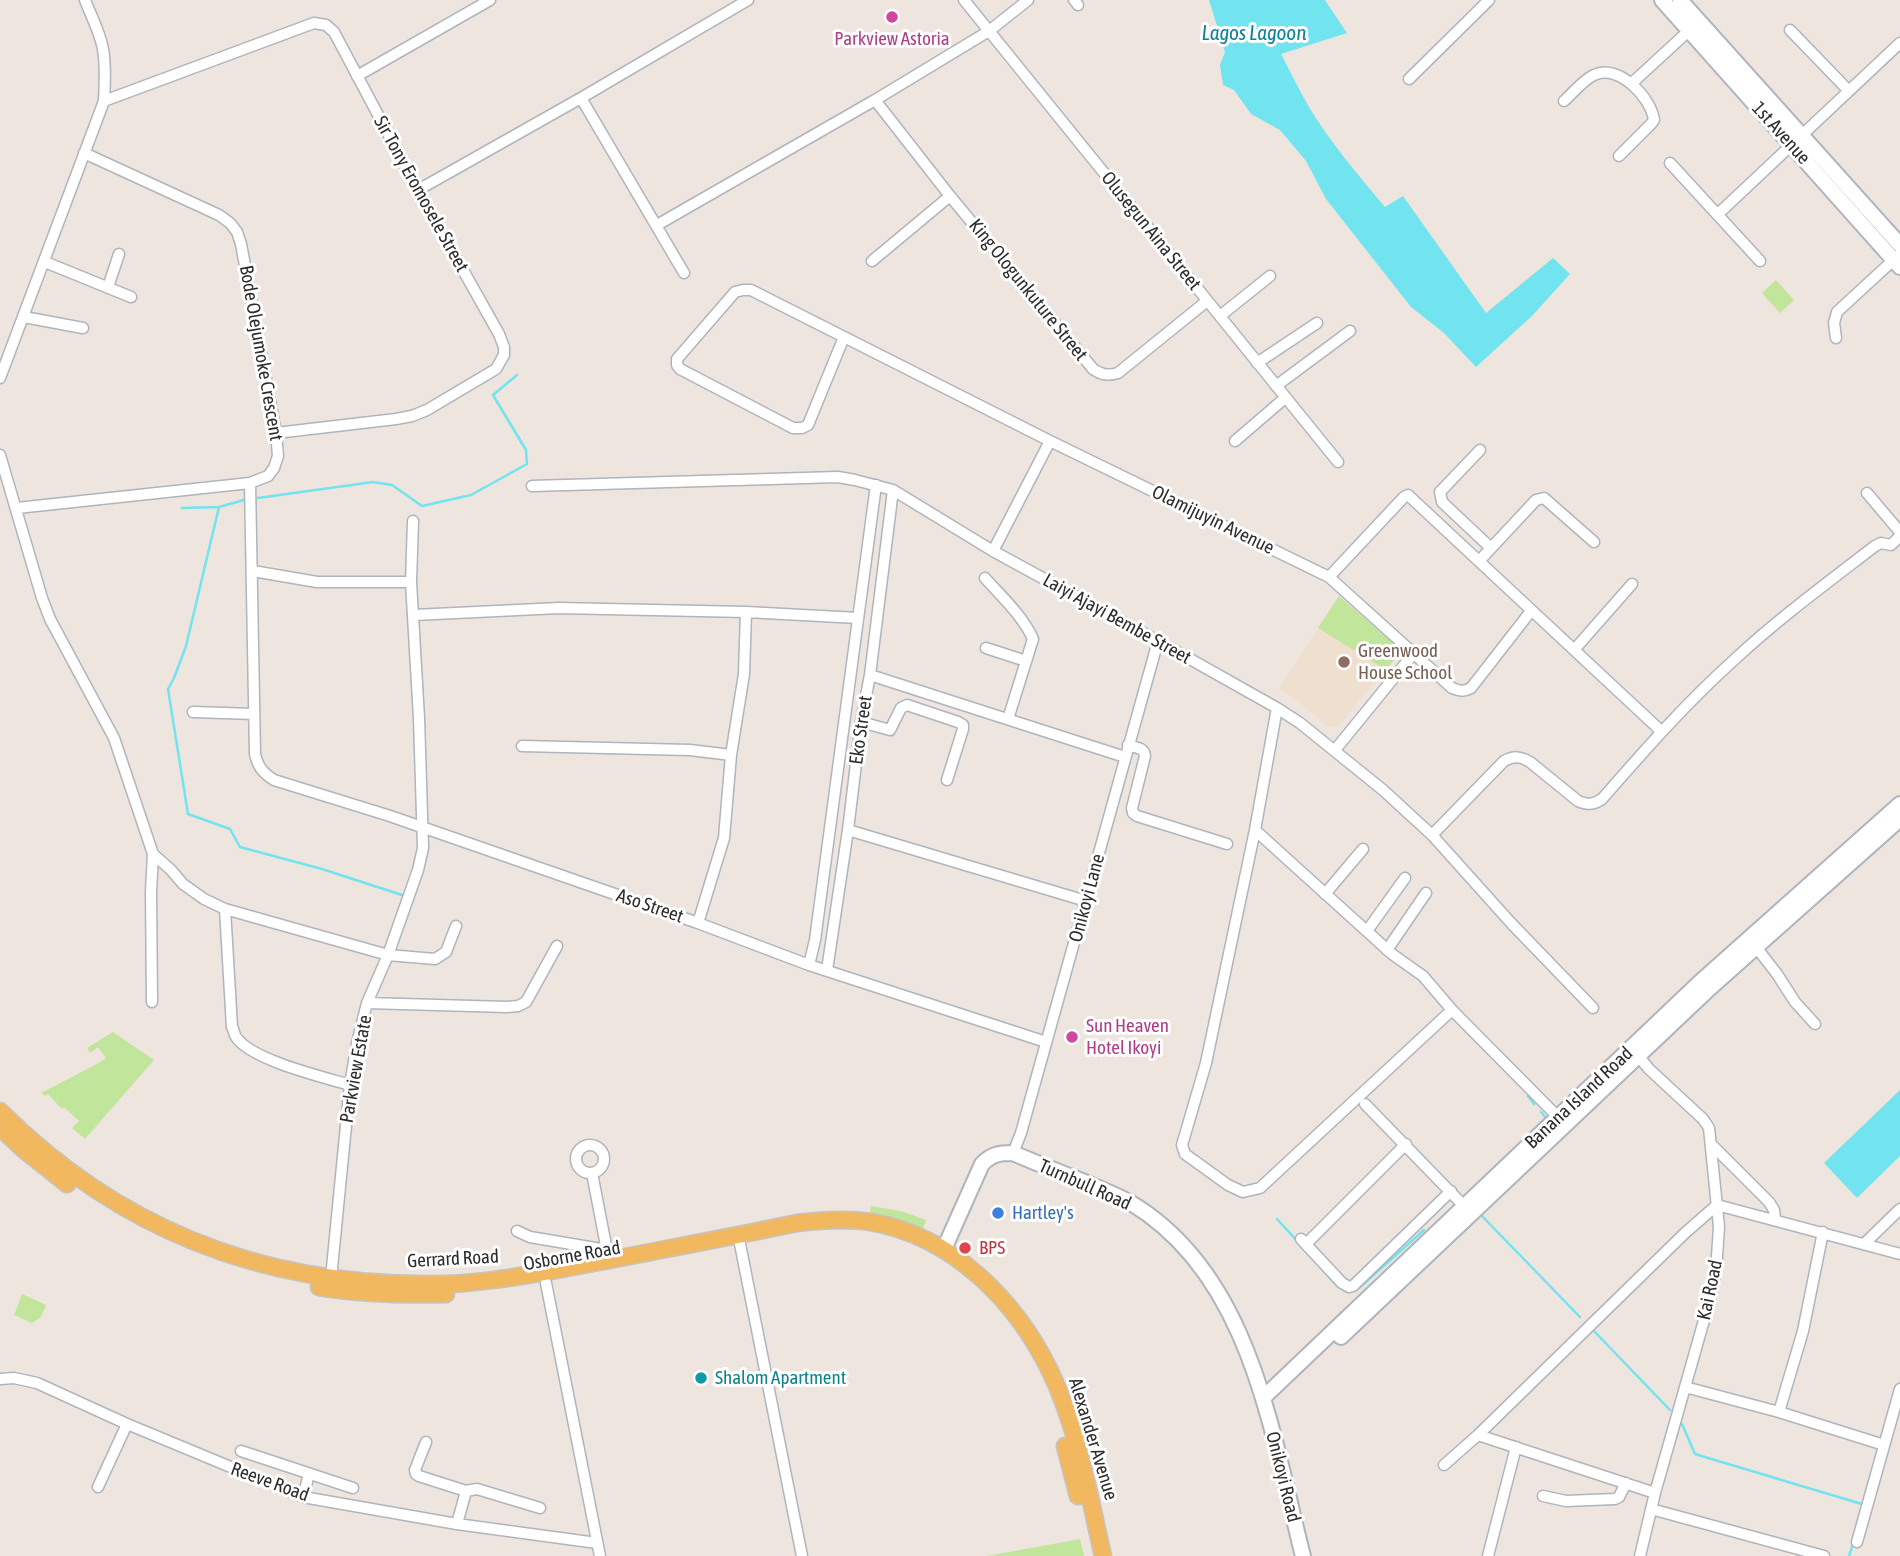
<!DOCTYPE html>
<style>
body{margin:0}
canvas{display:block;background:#eee5df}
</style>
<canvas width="1900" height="1556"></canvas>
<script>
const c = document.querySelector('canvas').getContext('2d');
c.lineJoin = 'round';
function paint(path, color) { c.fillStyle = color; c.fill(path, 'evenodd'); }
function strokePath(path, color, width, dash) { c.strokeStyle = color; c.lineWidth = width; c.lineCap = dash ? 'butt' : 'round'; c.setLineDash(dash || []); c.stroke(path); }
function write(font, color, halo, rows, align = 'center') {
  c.font = font + ' "Asap Condensed",sans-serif'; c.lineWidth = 6; c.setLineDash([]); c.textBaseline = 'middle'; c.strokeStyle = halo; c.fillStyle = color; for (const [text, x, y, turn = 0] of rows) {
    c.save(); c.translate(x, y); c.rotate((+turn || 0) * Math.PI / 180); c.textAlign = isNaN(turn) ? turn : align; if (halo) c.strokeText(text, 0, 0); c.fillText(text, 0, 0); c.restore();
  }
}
const education = new Path2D(`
 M1339,596L1396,646L1398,655L1338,726L1328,727L1306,708L1279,689Z`);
const green = new Path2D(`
 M1776,280L1794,300L1780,313L1762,293Z
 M1339,596L1396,646L1398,655L1386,670L1318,628Z
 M113,1032L154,1060L85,1139L72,1128L79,1121L64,1107L62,1109L48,1094L45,1096L41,1093L99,1063L106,1058L98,1047L90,1053L87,1048Z
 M871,1206L901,1211L926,1220L923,1229L894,1218L870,1214Z
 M22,1294L46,1305L41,1317L32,1323L14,1315Z
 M1080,1539L1084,1556H987Z`);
const water = new Path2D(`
 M1209,0H1325L1347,33L1281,54C1290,71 1299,90 1309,107C1330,142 1358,175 1385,207L1403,196L1486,313L1553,258L1570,274L1532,316L1476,367L1444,333L1411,307L1326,199L1306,161L1280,130L1251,114L1234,90L1223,85L1220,65L1225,52Z
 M1900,1090V1156L1857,1198L1824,1163Z`);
const stream = new Path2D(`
 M258,498L373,482L392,485L422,506L471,495L527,464L526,450L493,395L517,375
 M219,507L186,646L174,678L168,689L188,814L230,829L240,847L322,869L402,895
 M182,508L219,507L244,500
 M1528,1096L1534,1104
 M1525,1138L1546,1118L1541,1112
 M1277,1219L1298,1242
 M1314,1260L1338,1287H1341
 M1427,1265L1481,1215L1580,1317
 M1355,1288H1359L1424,1230
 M1362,1327L1370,1319
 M1592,1329L1670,1410
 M1682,1424L1695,1454L1865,1505
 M1849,1556L1853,1544`);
const street = new Path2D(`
 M964,0L1338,462
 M1074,0L1078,5
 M1790,30L1848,90
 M357,76L490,0
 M1409,79L1489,0
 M1632,83L1694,26
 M581,98L684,273
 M875,100L950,196L1093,369C1102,375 1108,376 1118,373L1207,301
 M104,101L314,23L326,25L334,32L418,190L499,334L504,347V355L496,369L427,410L412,416L396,419L276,433
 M1564,101C1573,93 1583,80 1594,75C1618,63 1651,97 1654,120L1651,124L1619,156
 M1670,163L1760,261
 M418,190L581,98L748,0
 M1718,214L1900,43
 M657,225L875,100L989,31L1028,0
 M872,261L950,196
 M45,262L131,297
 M108,287L119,254
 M1220,316L1270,276
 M24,317L83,328
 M844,337L808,425L802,428H793L680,369L677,365V359L735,292L743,290H751L1050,441L1329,577L1452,688C1459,691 1464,692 1471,688L1531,611
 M1836,338L1834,323L1837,312L1900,254
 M1257,363L1317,323
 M0,378L104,101C105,84 106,66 103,49C100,32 91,16 85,0
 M1276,386L1350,331
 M1235,441L1285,398
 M1480,450L1440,492L1442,502L1491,548
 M0,455L42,598L50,619L114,738L153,854L151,892L152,1002
 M250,483L255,754C258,767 263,773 274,780L390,816L698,923L809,965L1046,1042
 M532,486L838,477L855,480L893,490L993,551L1158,641L1277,708L1300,723L1383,790L1432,835L1511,923L1593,1008
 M1867,493L1900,532
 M17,508L250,483L268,476L274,468L278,456L276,433L241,244L237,232L230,223L219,215L84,153
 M993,551L1050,441
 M1479,561L1536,500L1544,498L1594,542
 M253,571L317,582H411
 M1329,577L1404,497L1408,495L1661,731
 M985,578C1001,596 1023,616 1033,639L1008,719
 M414,615L559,608L746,612L858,618
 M986,648L1026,661
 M1574,650L1632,584
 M870,675L1125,757
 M1277,708L1255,830L1206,1063L1182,1145L1185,1154L1228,1185L1243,1192L1260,1188L1452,1010
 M193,712L254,714
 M861,722L890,730L901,708L907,705L958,722L963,725V729L947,780
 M1128,745L1141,749L1144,752L1145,756L1132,808L1133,813L1137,816L1227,844
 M522,746L690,750L731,755
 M1335,750L1414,653
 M848,830L1086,901
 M1255,830L1392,954L1423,976L1452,1010L1558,1117
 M1432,835L1504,761C1514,756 1520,756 1530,762L1578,801C1587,805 1593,805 1602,799C1644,751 1686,703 1734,660C1778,619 1827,583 1875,546L1881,543L1891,545L1900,536
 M153,854L171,870L183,884L204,899L225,909L388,955L435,959L446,952L456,926
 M1325,894L1363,849
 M225,909L232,1027C234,1030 234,1034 236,1037C251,1060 323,1077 350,1085
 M698,923L724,838L731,755L744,674L746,612
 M1367,931L1405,878
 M1756,947L1777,974L1795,1002L1815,1024
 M1387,950L1426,893
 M809,965L815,940L876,485
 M827,970L848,830L861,722L870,675L893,490
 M367,1003L507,1007L518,1006L526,1002L557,946
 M1635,1052L1649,1069L1703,1119L1709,1128L1719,1227L1716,1271L1712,1292L1655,1493L1640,1556
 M1365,1104L1464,1206
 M576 1159a14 14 0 1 1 28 0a14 14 0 1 1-28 0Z
 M1712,1145L1769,1202L1774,1210L1775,1220
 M1013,1153L1021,1133L1158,641
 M592,1173L608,1256
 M517,1231L530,1237L607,1250
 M1301,1239L1342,1283L1349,1287L1353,1286L1451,1191
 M740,1244L802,1556
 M1306,1244L1406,1144
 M1864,1244L1900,1209
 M331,1278L350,1085L357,1043L367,1003L388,955L418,870L423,848L419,718L411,582L413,521
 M546,1283L600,1556
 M0,1379L14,1378L37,1383L127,1424L303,1497L457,1524L597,1543
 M1685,1387L1779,1412L1884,1445
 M1779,1412L1803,1331L1823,1232
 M1478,1435L1655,1493
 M426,1442L415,1470L416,1474L419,1476L466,1491L457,1524
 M241,1451L353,1488
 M1444,1465L1478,1435L1685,1233L1717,1205L1900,1254
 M98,1487L127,1424
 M466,1491L477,1489L540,1508
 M1543,1496L1566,1501L1615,1499L1619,1497L1626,1483
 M303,1497L309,1474
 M1651,1509L1824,1556
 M1857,1542L1900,1389
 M1488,1556L1516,1447`);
const secondary = new Path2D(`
 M1662,0L1900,267
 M1680,0L1900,245
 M944,1249L982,1164C992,1154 999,1153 1013,1153C1036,1163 1059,1172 1082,1181C1098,1188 1115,1194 1131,1203C1251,1275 1271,1432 1303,1556
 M1341,1337L1710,988L1900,819
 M1263,1398L1699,983L1900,804`);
const primary = new Path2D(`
 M0,1111C123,1234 273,1289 447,1284C498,1282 549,1271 599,1262C665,1249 731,1237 797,1223C821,1220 846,1218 871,1222C952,1236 1016,1300 1051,1373C1078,1430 1089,1495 1103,1556
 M4,1131L23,1149L67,1184
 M319,1287C362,1294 403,1295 446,1294
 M1065,1446L1078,1496`);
const markers = [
 [892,17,7,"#d1479c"],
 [1344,662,7,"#8d6e63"],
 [1072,1037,7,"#d1479c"],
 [998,1213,7,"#3f7fe0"],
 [965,1248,7,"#e0444e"],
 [701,1378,7,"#0f9aa8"]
];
const hotelNames = [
 ["Parkview Astoria",892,39],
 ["Sun Heaven",1086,1026,"left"],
 ["Hotel Ikoyi",1086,1048,"left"]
];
const streetNames = [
 ["1st Avenue",1781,133,48],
 ["Sir Tony Eromosele Street",421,194,61],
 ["Olusegun Aina Street",1151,231,51],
 ["King Ologunkuture Street",1028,290,51],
 ["Bode Olejumoke Crescent",261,353,80],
 ["Olamijuyin Avenue",1213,520,26],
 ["Laiyi Ajayi Bembe Street",1117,619,29],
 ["Eko Street",861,730,-82],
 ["Onikoyi Lane",1087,898,-75],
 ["Aso Street",650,906,19],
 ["Parkview Estate",356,1069,-80],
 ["Banana Island Road",1579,1098,-43],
 ["Turnbull Road",1085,1185,24],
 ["Osborne Road",572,1256,-10],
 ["Gerrard Road",453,1259,-3],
 ["Kai Road",1710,1290,-78],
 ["Alexander Avenue",1093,1439,73],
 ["Onikoyi Road",1283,1477,76],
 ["Reeve Road",270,1482,20]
];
const educationNames = [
 ["Greenwood",1358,651],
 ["House School",1358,673]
];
const shopNames = [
 ["Hartley's",1012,1213]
];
const healthNames = [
 ["BPS",979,1248]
];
const cultureNames = [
 ["Shalom Apartment",715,1378]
];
const waterNames = [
 ["Lagos Lagoon",1254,33]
];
paint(education, '#efdfcf');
paint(green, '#c1e59b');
paint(water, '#72e4f0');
strokePath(stream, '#72e4f0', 2.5);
strokePath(street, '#afb4bd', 13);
strokePath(secondary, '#afb4bd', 18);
strokePath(primary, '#c4c4c4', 19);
strokePath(street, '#fff', 10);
strokePath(secondary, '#fff', 14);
strokePath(primary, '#f2b860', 16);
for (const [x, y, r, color] of markers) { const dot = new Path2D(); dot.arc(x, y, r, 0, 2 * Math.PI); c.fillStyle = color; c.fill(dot); strokePath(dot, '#fff', 2.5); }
write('19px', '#b23c85', '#fff', hotelNames);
write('19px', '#2d2d2d', '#fff', streetNames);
write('19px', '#785e54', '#fff', educationNames, 'left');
write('19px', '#366cbe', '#fff', shopNames, 'left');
write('19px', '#be3a42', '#fff', healthNames, 'left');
write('19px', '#0d838f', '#fff', cultureNames, 'left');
write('italic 21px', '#0c819a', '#fff', waterNames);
</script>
